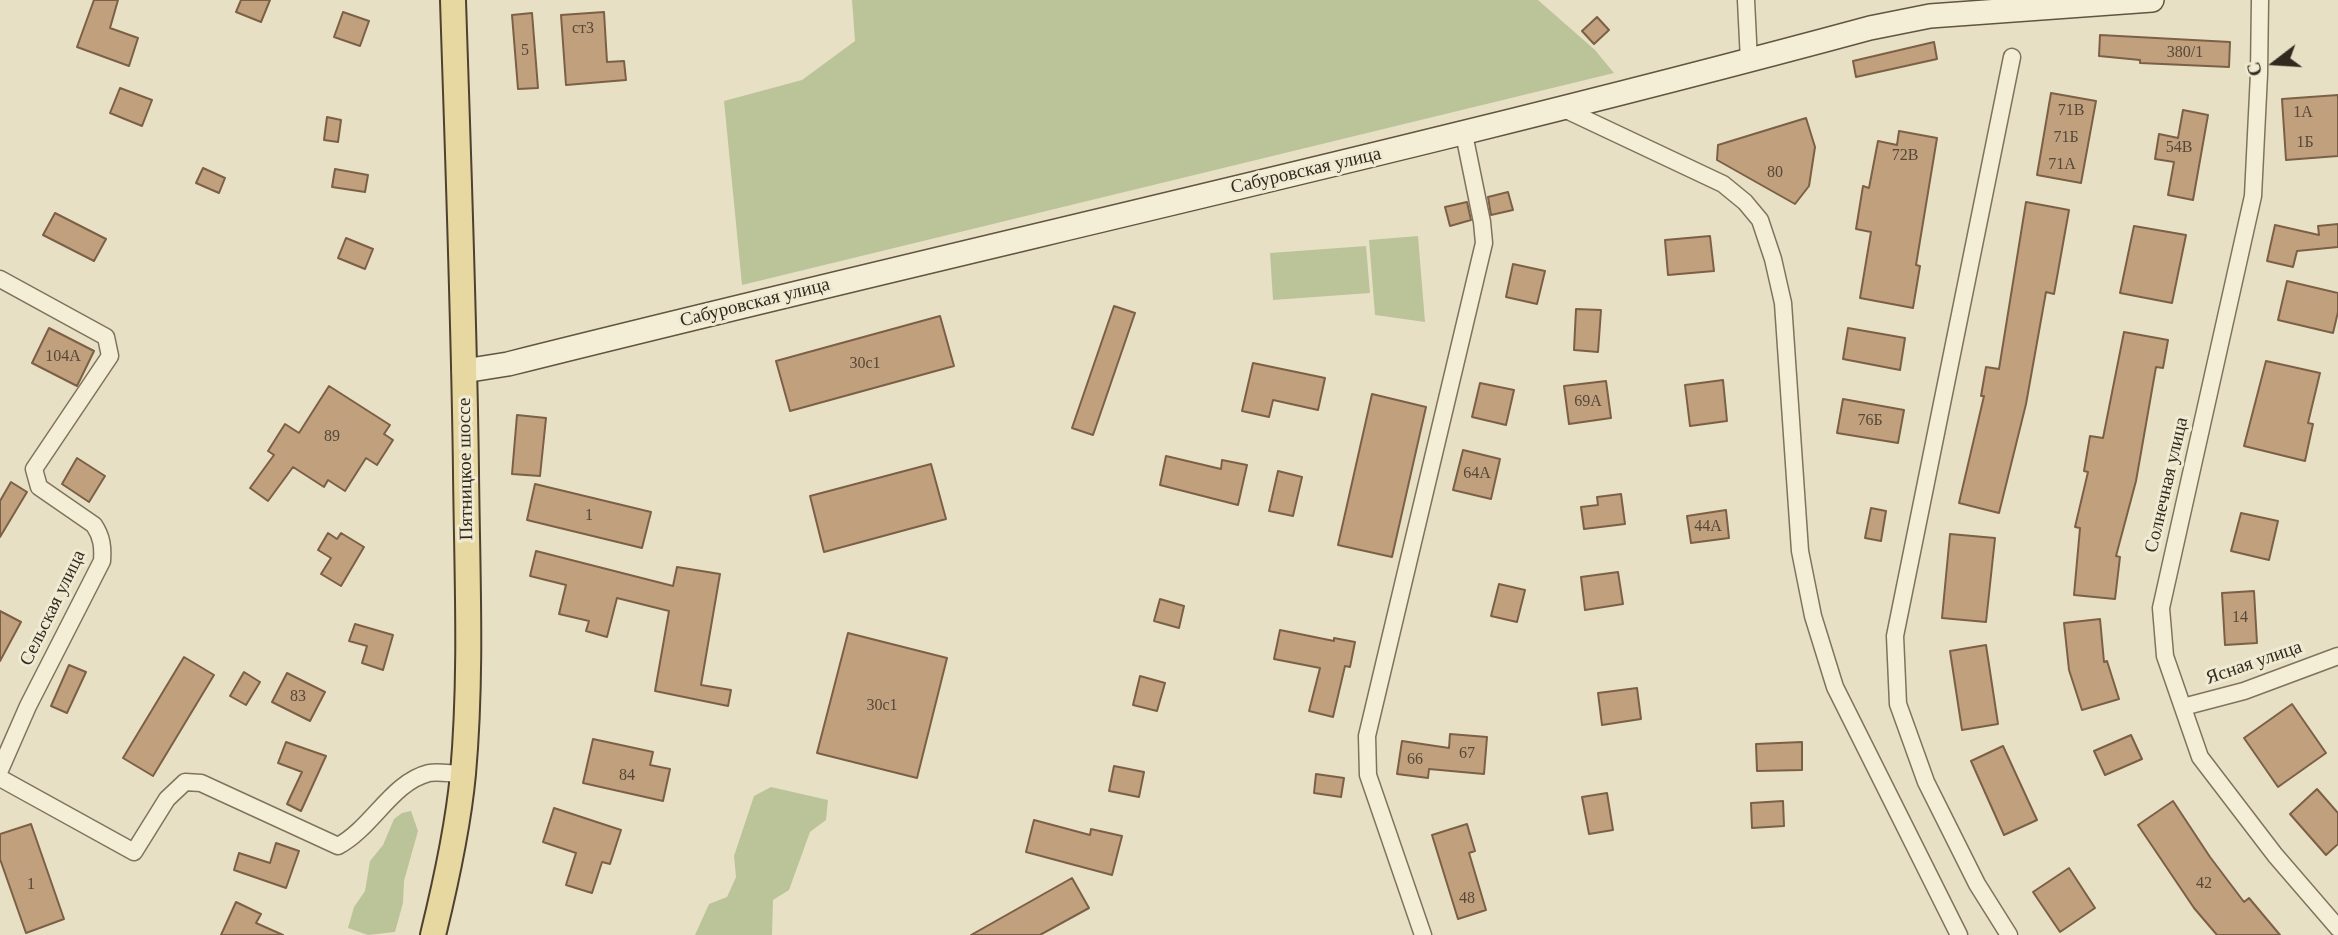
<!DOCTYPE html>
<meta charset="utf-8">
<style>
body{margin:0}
#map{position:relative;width:2338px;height:935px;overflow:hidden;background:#e8e0c4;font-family:"Times New Roman",serif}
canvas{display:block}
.north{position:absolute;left:2240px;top:28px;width:70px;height:70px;-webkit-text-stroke:5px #f0ead2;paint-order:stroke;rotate:253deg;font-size:19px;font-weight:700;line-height:28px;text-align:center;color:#322a1f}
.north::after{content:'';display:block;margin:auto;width:24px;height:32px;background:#322a1f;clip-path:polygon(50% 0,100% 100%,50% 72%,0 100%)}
</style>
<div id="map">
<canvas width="2338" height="935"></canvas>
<div class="north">С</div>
</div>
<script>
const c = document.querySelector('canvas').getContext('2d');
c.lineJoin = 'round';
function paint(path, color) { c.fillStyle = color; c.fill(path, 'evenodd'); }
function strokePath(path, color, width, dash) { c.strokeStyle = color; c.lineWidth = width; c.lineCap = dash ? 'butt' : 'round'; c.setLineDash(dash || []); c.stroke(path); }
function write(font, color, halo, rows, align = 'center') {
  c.font = font + ' "Times New Roman",serif'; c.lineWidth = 6; c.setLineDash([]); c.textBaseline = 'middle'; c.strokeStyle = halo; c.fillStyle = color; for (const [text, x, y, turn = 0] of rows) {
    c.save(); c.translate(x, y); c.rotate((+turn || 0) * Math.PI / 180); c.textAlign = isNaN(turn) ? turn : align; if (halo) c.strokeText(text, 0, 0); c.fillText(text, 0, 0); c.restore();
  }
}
const green = new Path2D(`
 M852,0H1538L1595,50L1614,73L742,285L724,101L802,80L855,41Z
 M1418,236L1425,322L1375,315L1369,240Z
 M1366,246L1370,293L1273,300L1270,253Z
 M771,787L828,800L826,820L810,832L789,890L773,900L772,935H695L709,904L727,897L736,877L734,856L754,796Z
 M411,811L418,831L404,881L403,903L395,932L368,935L348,928L354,907L365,891L370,861L383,845L394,819L402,813Z`);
const building = new Path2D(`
 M94,0H118L110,28L138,38L129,66L77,47Z
 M241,0H270L261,22L236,12Z
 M343,12L369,21L360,46L334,37Z
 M604,12L607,62L624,61L626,80L566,85L561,15Z
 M532,13L538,88L518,89L512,15Z
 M1597,17L1609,30L1594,44L1582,31Z
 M2100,35L2230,42L2229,67L2140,63V60L2099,56Z
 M1934,42L1937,59L1856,77L1853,61Z
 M120,88L152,100L142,126L110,113Z
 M2051,93L2096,101L2081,183L2037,175Z
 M2338,95V156L2286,160L2282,99Z
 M2183,110L2208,115L2193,200L2168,195L2174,162L2155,159L2159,134L2178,138Z
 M327,117L341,120L338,142L324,140Z
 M1806,118L1815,147L1809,186L1795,204L1717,160L1718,145Z
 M1899,131L1937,138L1916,265L1920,266L1913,308L1860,298L1871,232L1856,229L1863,186L1869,188L1878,141L1897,145Z
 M203,168L225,178L219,193L196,183Z
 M335,169L368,175L365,192L332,187Z
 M1508,192L1513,210L1491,215L1488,197Z
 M1467,202L1471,220L1450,226L1445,207Z
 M2026,202L2069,210L2054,294L2046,292L2026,404L1999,513L1959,503L1984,396H1981L1986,367L1999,369Z
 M55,213L106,239L94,261L43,235Z
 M2338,224V247L2297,251L2293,267L2267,261L2275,225L2319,235L2318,226Z
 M2134,226L2186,235L2172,303L2120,293Z
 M1710,236L1714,271L1668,275L1665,240Z
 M346,238L373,249L365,269L338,258Z
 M1513,264L1545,271L1537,304L1506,297Z
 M2287,281L2338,293V312L2333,333L2278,320Z
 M1114,306L1135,313L1093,435L1072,428Z
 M1576,309L1601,310L1598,352L1574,350Z
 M940,316L954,366L790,411L776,361Z
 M49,328L94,351L77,386L32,363Z
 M1848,328L1905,338L1900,370L1843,359Z
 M2124,332L2168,340L2163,368L2156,367L2136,481L2116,556L2120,557L2115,599L2074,595L2080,528L2075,527L2088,472L2084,471L2090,436L2103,438Z
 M2266,361L2320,373L2308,423L2313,424L2305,461L2244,446Z
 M1253,363L1325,378L1318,410L1273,400L1269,417L1242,411Z
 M1723,380L1727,421L1690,426L1685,385Z
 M1606,381L1611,418L1569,424L1564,386Z
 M1480,383L1514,390L1506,425L1472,417Z
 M329,386L390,425L384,434L393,440L377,465L366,458L345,491L328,480L324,487L293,467L268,501L250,488L274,455L268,451L285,424L299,433Z
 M1372,394L1426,407L1392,557L1338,545Z
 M1843,399L1904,410L1898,443L1837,433Z
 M517,415L546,418L540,476L512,474Z
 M1463,450L1500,459L1491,499L1453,490Z
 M1166,456L1221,469L1222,460L1247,465L1238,505L1160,485Z
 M77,458L105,476L89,502L62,484Z
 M931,464L946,519L824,552L810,496Z
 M1278,471L1302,477L1293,516L1269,511Z
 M11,482L27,492L0,537V501Z
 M535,484L651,512L642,548L527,520Z
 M1621,494L1625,524L1584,529L1581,507L1598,505L1597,497Z
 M1871,508L1886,511L1881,541L1865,538Z
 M1726,510L1729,538L1691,543L1687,516Z
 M2241,513L2278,521L2269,560L2231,551Z
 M328,533L337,539L341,533L364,547L341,586L321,574L331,558L318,550Z
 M1950,534L1995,538L1986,622L1942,618Z
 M536,551L673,586L677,567L720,574L701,685L731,690L728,706L655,691L669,611L617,598L607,637L586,631L589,621L559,614L566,585L530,576Z
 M1618,572L1623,604L1585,610L1581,577Z
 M1499,584L1525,590L1517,622L1491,616Z
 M2254,591L2257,643L2225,645L2222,593Z
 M1160,599L1184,606L1179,628L1154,621Z
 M0,611L21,622L0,661Z
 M2100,619L2104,662L2107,661L2119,699L2082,710L2069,670L2064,623Z
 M355,624L393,635L383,670L362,663L367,646L349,641Z
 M1280,630L1334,641V638L1355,642L1350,667L1345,666L1333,717L1309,711L1320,668L1274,659Z
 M848,633L947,658L917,778L817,753Z
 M1986,645L1998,724L1962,730L1950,651Z
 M184,657L214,675L153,776L123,758Z
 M69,665L86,672L67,713L51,706Z
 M244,672L260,682L246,705L230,696Z
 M287,673L325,692L310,721L272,702Z
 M1140,676L1165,683L1157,711L1133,705Z
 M1637,688L1641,719L1602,725L1598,693Z
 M2292,704L2326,753L2278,787L2244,738Z
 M1450,734L1487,737L1484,774L1429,769L1428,778L1397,774L1402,741L1449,748Z
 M2131,735L2142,759L2105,775L2094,751Z
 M593,739L653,752L650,765L670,769L663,801L583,783Z
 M286,742L326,756L301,811L287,804L302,772L278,763Z
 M1802,742V770L1757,771L1756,744Z
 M2003,746L2037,820L2004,835L1971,761Z
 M1114,766L1144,772L1139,797L1109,791Z
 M1316,774L1344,778L1341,797L1314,793Z
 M2317,789L2338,813V844L2326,855L2290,814Z
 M1607,793L1613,830L1589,834L1582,797Z
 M1783,801L1784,826L1752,828L1751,803Z
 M2173,801L2210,857L2244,902L2249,898L2280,935H2217L2194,908L2138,825Z
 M554,808L621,830L610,864L602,862L592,893L566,885L576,853L543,842Z
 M1034,820L1090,835L1091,829L1122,836L1112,875L1026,852Z
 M31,824L64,919L26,933L0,859V834Z
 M1467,824L1475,851L1469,853L1486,910L1458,919L1432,835Z
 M276,843L299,851L286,888L234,870L239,853L270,863Z
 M2069,868L2095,908L2060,932L2033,892Z
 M1072,878L1089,908L1040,935H971Z
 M236,902L261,914L256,923L283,935H221Z`);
const street = new Path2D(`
 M1746,0L1749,61
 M2260,0L2259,74L2253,196L2161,608L2165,656L2200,757L2275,855L2338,928
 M1564,109L1723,184L1745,202L1760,220L1773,259L1783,303L1800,551L1813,616L1835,687L1959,935
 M0,279L106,337L110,356L34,469L39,487L94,525C102,537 103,547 102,561L28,706L0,770
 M2183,707L2244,691L2338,656
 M0,778L134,852L167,799L185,782L201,783L338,846C372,828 392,782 429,773C439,771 452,774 463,774
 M1423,935L1368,775L1367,736L1484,243L1482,222L1464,134
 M2009,935L1977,884L1926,782L1898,704L1895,636L2012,57`);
const secondary = new Path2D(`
 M464,371L508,364C962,250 1419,150 1870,28L1930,16L2152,0`);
const primary = new Path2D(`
 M433,935C446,882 458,828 463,774C472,673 467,572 466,472C464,314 458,157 453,0`);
const numberNames = [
 ["ст3",583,29],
 ["5",525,51],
 ["380/1",2185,53],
 ["71В",2071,111],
 ["1А",2303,113],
 ["71Б",2066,138],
 ["1Б",2305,143],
 ["54В",2179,148],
 ["72В",1905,156],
 ["71А",2062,165],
 ["80",1775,173],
 ["104А",63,357],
 ["30с1",865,364],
 ["69А",1588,402],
 ["76Б",1870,421],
 ["89",332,437],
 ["64А",1477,474],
 ["1",589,516],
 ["44А",1708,527],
 ["14",2240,618],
 ["83",298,697],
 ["30с1",882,706],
 ["67",1467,754],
 ["66",1415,760],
 ["84",627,776],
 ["42",2204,884],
 ["1",31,885],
 ["48",1467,899]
];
const streetNames = [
 ["Сабуровская улица",1306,171,-13],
 ["Сабуровская улица",755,303,-14],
 ["Пятницкое шоссе",466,469,-91],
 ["Солнечная улица",2167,485,-77],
 ["Сельская улица",53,608,-64],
 ["Ясная улица",2254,663,-19]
];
paint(green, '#bbc499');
paint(building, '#c1a07e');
strokePath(building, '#7c6046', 2);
strokePath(street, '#80735d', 19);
strokePath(secondary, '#625440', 26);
strokePath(primary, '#4e4130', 28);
strokePath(street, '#f4eed6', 16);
strokePath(secondary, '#f4eed6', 23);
strokePath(primary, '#e7d7a0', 24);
write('16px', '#564837', null, numberNames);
write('19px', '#322a1f', '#f0ead2', streetNames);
</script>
